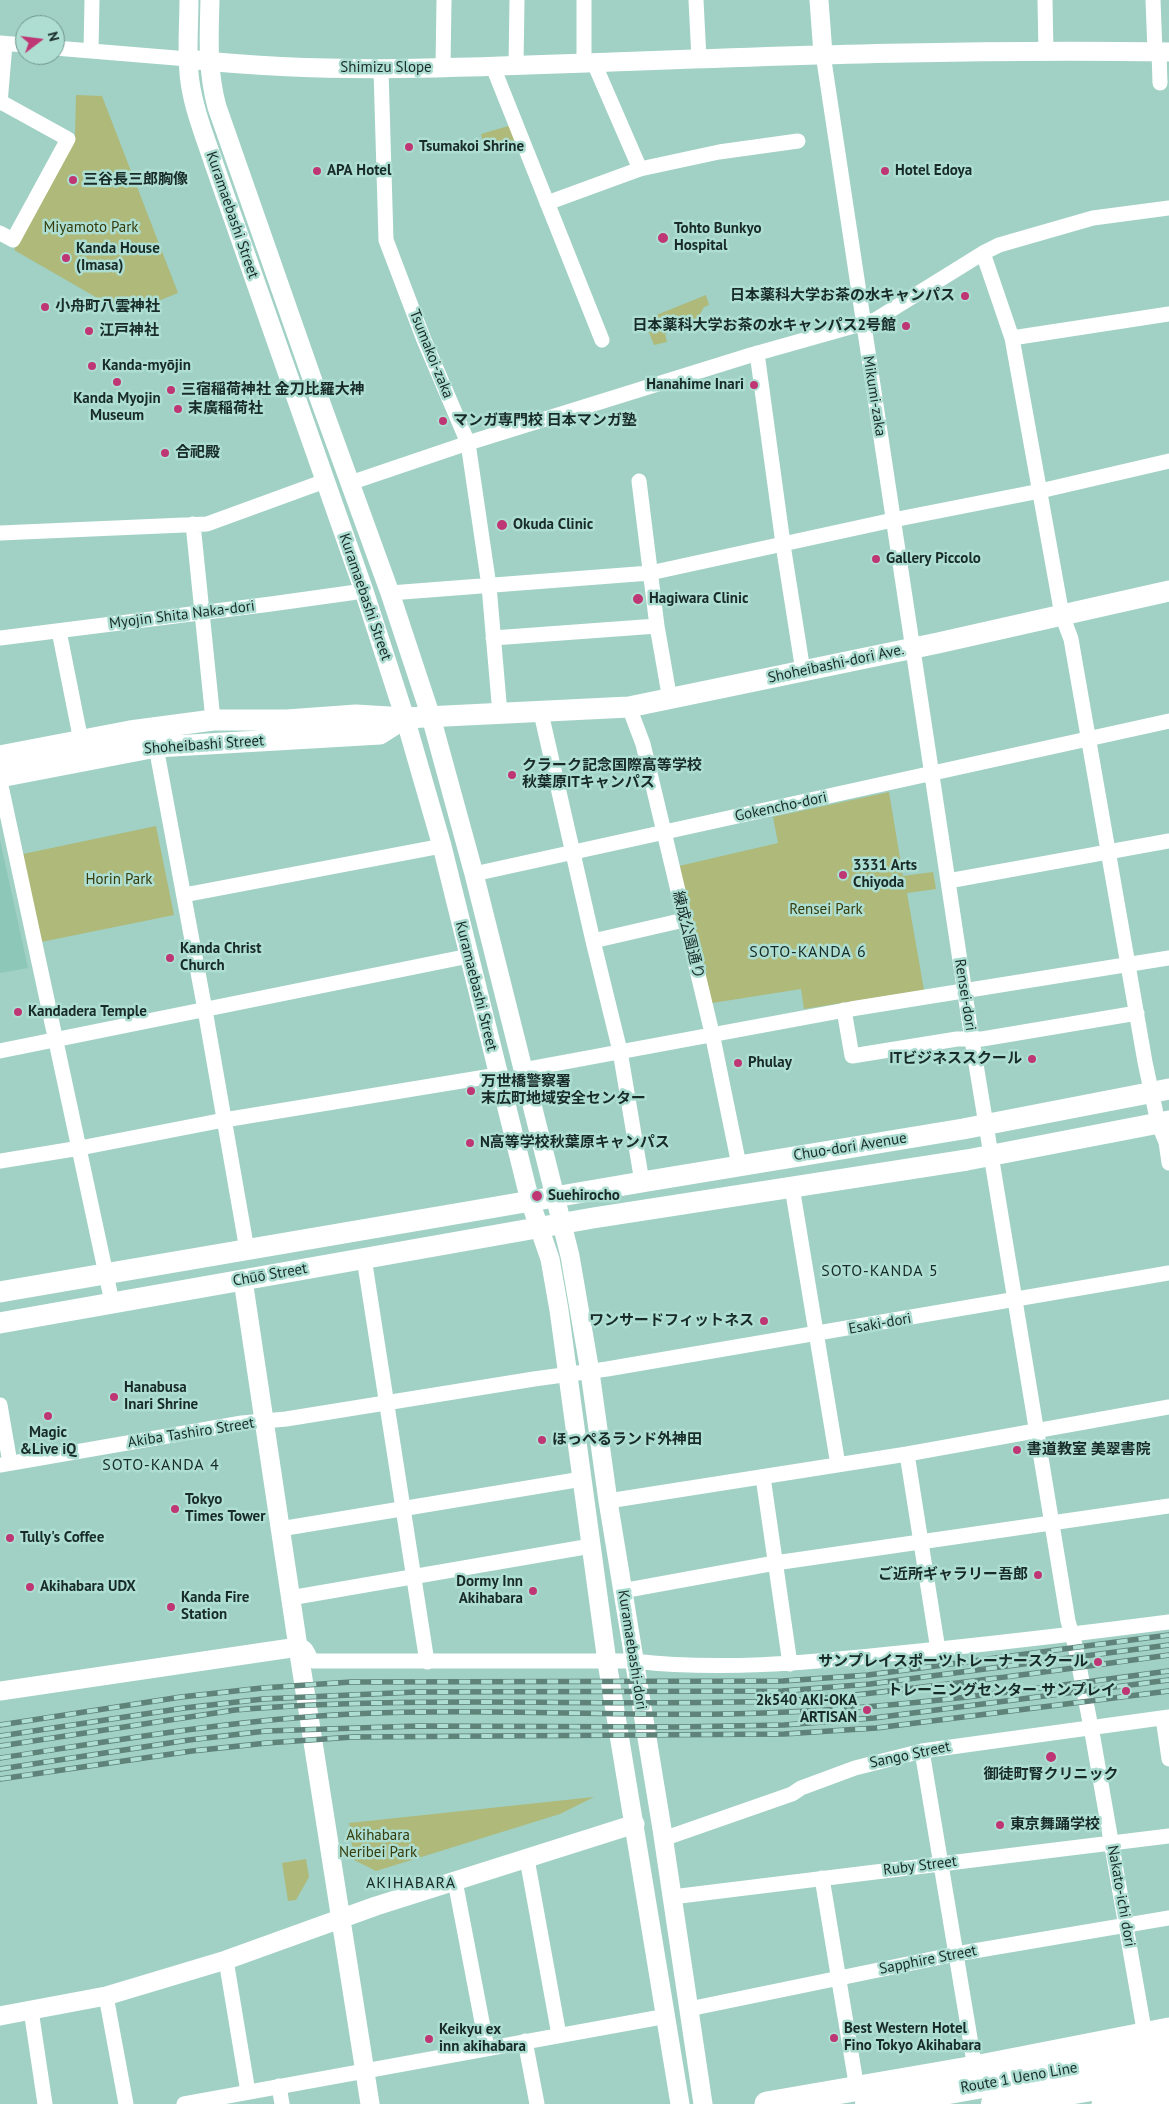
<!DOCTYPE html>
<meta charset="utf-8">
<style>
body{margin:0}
#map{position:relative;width:1169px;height:2104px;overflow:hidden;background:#a1d1c4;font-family:"PT Sans",sans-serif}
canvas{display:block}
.north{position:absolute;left:15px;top:15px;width:50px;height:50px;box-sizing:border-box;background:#added1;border:1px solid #71968d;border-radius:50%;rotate:75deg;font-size:14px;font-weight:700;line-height:20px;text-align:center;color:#182b27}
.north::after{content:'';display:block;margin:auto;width:18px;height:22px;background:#be3674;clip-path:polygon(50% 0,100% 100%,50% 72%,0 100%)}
</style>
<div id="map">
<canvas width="1169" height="2104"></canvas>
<div class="north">N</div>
</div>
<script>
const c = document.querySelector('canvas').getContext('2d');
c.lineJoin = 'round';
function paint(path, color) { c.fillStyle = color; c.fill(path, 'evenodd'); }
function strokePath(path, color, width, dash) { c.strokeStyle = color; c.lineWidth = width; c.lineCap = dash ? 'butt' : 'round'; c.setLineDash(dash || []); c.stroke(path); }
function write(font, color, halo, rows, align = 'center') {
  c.font = font + ' "PT Sans","Noto Sans JP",sans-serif'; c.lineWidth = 5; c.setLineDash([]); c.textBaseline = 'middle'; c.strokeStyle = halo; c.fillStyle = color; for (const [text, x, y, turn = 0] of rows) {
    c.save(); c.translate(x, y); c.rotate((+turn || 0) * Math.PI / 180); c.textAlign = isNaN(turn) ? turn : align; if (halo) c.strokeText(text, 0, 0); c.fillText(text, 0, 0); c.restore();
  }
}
const built = new Path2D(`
 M0,840L28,968L0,973Z`);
const green = new Path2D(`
 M76,95L102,96L178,293L153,303L125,305L106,303L14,250L75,137Z
 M512,125L519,143L486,153L481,134Z
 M706,295L709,305L704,307L696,321L665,334L667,342L654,345L644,320Z
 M889,792L903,876L933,872L936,889L907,893L924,990L804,1009L801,989L712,1003L679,866L778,843L773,817Z
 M156,826L174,915L41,942L23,854Z
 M594,1797L560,1814L376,1871L354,1860L349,1823Z
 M306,1859L309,1877L296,1900L288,1901L282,1863Z`);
const minor = new Path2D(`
 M584,0V63
 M696,0L699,59
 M1045,0L1046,53
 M1153,0L1155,52
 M0,43L25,45
 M55,48L188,59
 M91,51L92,0
 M1159,52L1160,83
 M823,54L972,1040L1068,1621L1075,1645L1093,1738L1146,2041
 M594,63L640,169
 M516,66L517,0
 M493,67L602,340
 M443,68L444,0
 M381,70L386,240L424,340L468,443L489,586L500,714
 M0,103L5,44
 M547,203L640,169L719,152L798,141
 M0,233L13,240L68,139L1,102
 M983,253L1012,338L1062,615L1071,639L1145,1062L1158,1123L1166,1142L1169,1163
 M1012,338L1169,314
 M757,353L784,551L803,671
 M639,481L657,626L670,700
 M350,483L468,443L751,355L875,320L983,253L999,245L1093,218L1169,208
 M193,524L213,720
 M0,533L207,524L325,481
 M390,593L650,573L893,520L1040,491L1169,461
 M59,631L81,741
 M0,638L271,604L364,591
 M493,638L657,626
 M629,707L643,744L712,1033L739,1165
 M541,713L593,941L620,1051L642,1182
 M156,747L205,1010L247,1250
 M0,781L112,1302
 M474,874L1169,721
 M948,881L1169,841
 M184,895L442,846
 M593,941L684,920
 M844,1010L852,1056L957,1039H982L1137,1013
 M0,1051L469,956
 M522,1070L851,1009L1169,958
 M0,1161L80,1148L224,1120L498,1075
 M792,1187L838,1465
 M364,1258L427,1662
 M0,1405L10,1463
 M907,1454L938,1650
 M0,1465L242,1423L286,1419L534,1379L607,1369L1169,1273
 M763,1477L790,1664
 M608,1501L907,1454L1169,1407
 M280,1529L582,1479
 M622,1591L775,1563L1169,1506
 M290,1598L591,1546
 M298,1647C308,1645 307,1656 313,1661H633C719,1671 805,1663 890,1654C983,1645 1076,1634 1169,1622
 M1163,1718L1169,1759
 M922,1751L975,2068
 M663,1839L792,1794L801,1788L855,1768L922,1751L1169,1717
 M527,1859L559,2035
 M822,1878L857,2089
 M455,1881L487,2048
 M672,1897L1169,1836
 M226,1960L248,2092
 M106,1996L126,2104
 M689,2009L956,1954L1169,1918
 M31,2010L45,2104
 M525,2041L537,2104
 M279,2086L282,2104
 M184,2104L667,2016`);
const tertiary = new Path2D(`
 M189,0C189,27 186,55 190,82C194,110 205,137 214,164L364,591L405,718L442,846L530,1201L550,1259L559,1310L607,1662L680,2104
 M210,0C209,38 207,70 217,107L314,384L390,593L431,717L474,874L570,1256L590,1372L608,1501L662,1829L703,2104
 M819,0L823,54
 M197,60C335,75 474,67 612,62C798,55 983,49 1169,52
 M243,1280L298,1647L370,2104
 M0,1691L298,1647
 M0,2016L106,1996L226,1960L376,1906L635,1824`);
const secondary = new Path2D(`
 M0,756L130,731L213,720H287L356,715L405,718L629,707L938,643L1169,591
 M0,777L156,747L380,734L405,718
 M0,1292L642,1182L963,1129L1169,1089
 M0,1323L593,1218L967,1160L1169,1121`);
const trunk = new Path2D(`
 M767,2104L975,2068L1169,2030
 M1104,2104L1169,2093`);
const motorway = new Path2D(`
 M869,2104L1169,2051
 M995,2104L1169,2073`);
const rail = new Path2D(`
 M0,1725L181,1697L262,1688L351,1682L783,1681L868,1675L1169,1635
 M0,1736L184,1708L263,1699L416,1692L782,1691L870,1684L1169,1645
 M0,1746L235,1710C417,1695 599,1707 781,1701C831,1699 881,1692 931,1686C1010,1677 1090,1666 1169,1655
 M0,1758C117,1740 233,1720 351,1714C496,1707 642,1719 788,1712C916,1706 1042,1688 1169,1671
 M0,1769L189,1740L266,1731L418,1726L675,1727L784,1725L874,1718L1169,1680
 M0,1779L192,1751L267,1743L353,1737L784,1734L876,1728L1169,1691`);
const markers = [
 [409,147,5,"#be3674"],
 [317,171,5,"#be3674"],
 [885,171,5,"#be3674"],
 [73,180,5,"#be3674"],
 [663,238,6,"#be3674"],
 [66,258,5,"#be3674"],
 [965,296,5,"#be3674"],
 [45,307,5,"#be3674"],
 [906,326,5,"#be3674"],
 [89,331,5,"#be3674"],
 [92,366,5,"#be3674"],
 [117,382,5,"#be3674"],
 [754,385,5,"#be3674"],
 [171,390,5,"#be3674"],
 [178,409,5,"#be3674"],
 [443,421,5,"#be3674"],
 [165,453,5,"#be3674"],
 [502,525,6,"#be3674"],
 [876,559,5,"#be3674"],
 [638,599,6,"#be3674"],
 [512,775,5,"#be3674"],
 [843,875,5,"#be3674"],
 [170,958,5,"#be3674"],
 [18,1012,5,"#be3674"],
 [1032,1059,5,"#be3674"],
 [738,1063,5,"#be3674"],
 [471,1091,5,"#be3674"],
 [470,1143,5,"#be3674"],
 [537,1196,6,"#be3674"],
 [764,1321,5,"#be3674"],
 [114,1397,5,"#be3674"],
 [48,1416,5,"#be3674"],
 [542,1440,5,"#be3674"],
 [1017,1450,5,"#be3674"],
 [175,1509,5,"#be3674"],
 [10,1538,5,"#be3674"],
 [1038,1575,5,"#be3674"],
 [30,1587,5,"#be3674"],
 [533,1591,5,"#be3674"],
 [171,1607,5,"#be3674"],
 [1098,1662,5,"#be3674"],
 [1126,1691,5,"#be3674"],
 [867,1710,5,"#be3674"],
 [1051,1757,6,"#be3674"],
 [1000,1825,5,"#be3674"],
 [834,2038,5,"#be3674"],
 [429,2039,5,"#be3674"]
];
const streetNames = [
 ["Shimizu Slope",386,68],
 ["Kuramaebashi Street",232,215,71],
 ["Tsumakoi-zaka",431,354,68],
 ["Mikumi-zaka",874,396,81],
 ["Kuramaebashi Street",365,597,71],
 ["Myojin Shita Naka-dori",182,615,-7],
 ["Shoheibashi-dori Ave.",836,664,-12],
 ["Shoheibashi Street",204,745,-4],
 ["Gokencho-dori",781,807,-12],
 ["練成公園通り",688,935,76],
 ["Kuramaebashi Street",476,986,76],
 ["Rensei-dori",965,995,81],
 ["Chuo-dori Avenue",850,1147,-9],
 ["Chūō Street",270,1275,-10],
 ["Esaki-dori",880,1324,-10],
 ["Akiba Tashiro Street",191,1433,-9],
 ["Kuramaebashi-dori",632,1650,81],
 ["Sango Street",910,1755,-12],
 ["Ruby Street",920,1866,-7],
 ["Nakato-ichi dori",1121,1896,80],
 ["Sapphire Street",928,1960,-11],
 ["Route 1 Ueno Line",1019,2078,-10]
];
const poiNames = [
 ["Tsumakoi Shrine",419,147],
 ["APA Hotel",327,171],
 ["Hotel Edoya",895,171],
 ["三谷長三郎胸像",83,180],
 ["Tohto Bunkyo",674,229],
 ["Hospital",674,246],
 ["Kanda House",76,249],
 ["(Imasa)",76,266],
 ["日本薬科大学お茶の水キャンパス",955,296,"right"],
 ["小舟町八雲神社",55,307],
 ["日本薬科大学お茶の水キャンパス2号館",896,326,"right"],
 ["江戸神社",99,331],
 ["Kanda-myōjin",102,366],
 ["Hanahime Inari",744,385,"right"],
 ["三宿稲荷神社 金刀比羅大神",181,390],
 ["Kanda Myojin",117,399,"center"],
 ["Museum",117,416,"center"],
 ["末廣稲荷社",188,409],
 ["マンガ専門校 日本マンガ塾",453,421],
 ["合祀殿",175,453],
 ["Okuda Clinic",513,525],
 ["Gallery Piccolo",886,559],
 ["Hagiwara Clinic",649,599],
 ["クラーク記念国際高等学校",522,766],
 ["秋葉原ITキャンパス",522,783],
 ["3331 Arts",853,866],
 ["Chiyoda",853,883],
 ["Kanda Christ",180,949],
 ["Church",180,966],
 ["Kandadera Temple",28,1012],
 ["ITビジネススクール",1022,1059,"right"],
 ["Phulay",748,1063],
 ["万世橋警察署",481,1082],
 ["末広町地域安全センター",481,1099],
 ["N高等学校秋葉原キャンパス",480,1143],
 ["Suehirocho",548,1196],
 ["ワンサードフィットネス",754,1321,"right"],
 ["Hanabusa",124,1388],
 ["Inari Shrine",124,1405],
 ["Magic",48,1433,"center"],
 ["&Live iQ",48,1450,"center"],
 ["ほっぺるランド外神田",552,1440],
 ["書道教室 美翠書院",1027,1450],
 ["Tokyo",185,1500],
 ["Times Tower",185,1517],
 ["Tully's Coffee",20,1538],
 ["ご近所ギャラリー吾郎",1028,1575,"right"],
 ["Dormy Inn",523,1582,"right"],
 ["Akihabara",523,1599,"right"],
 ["Akihabara UDX",40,1587],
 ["Kanda Fire",181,1598],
 ["Station",181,1615],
 ["サンプレイスポーツトレーナースクール",1088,1662,"right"],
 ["トレーニングセンター サンプレイ",1116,1691,"right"],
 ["2k540 AKI-OKA",857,1701,"right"],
 ["ARTISAN",857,1718,"right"],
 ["御徒町腎クリニック",1051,1775,"center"],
 ["東京舞踊学校",1010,1825],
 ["Best Western Hotel",844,2029],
 ["Fino Tokyo Akihabara",844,2046],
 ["Keikyu ex",439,2030],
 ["inn akihabara",439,2047]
];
const parkNames = [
 ["Miyamoto Park",91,228],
 ["Horin Park",119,880],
 ["Rensei Park",826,910],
 ["Akihabara",378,1836],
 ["Neribei Park",378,1853]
];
const neighbourhoodNames = [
 ["SOTO-KANDA 6",808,952],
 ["SOTO-KANDA 5",880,1271],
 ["SOTO-KANDA 4",161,1465],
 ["AKIHABARA",411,1883]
];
paint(built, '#8dc7b8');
paint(green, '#aeb97a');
strokePath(minor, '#fff', 15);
strokePath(tertiary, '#fff', 19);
strokePath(secondary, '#fff', 21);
strokePath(trunk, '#fff', 25);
strokePath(motorway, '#fff', 28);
strokePath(rail, '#5f8279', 5.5);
strokePath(rail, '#added1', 4, [11]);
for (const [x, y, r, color] of markers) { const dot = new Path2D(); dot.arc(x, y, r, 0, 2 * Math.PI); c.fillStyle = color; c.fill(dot); strokePath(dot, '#added1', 2); }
write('15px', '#182b27', '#added1', streetNames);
write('bold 15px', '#182b27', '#added1', poiNames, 'left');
write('15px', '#353b0a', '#added1', parkNames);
c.letterSpacing = '1px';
write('16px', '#182b27', '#added1', neighbourhoodNames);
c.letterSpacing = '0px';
</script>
